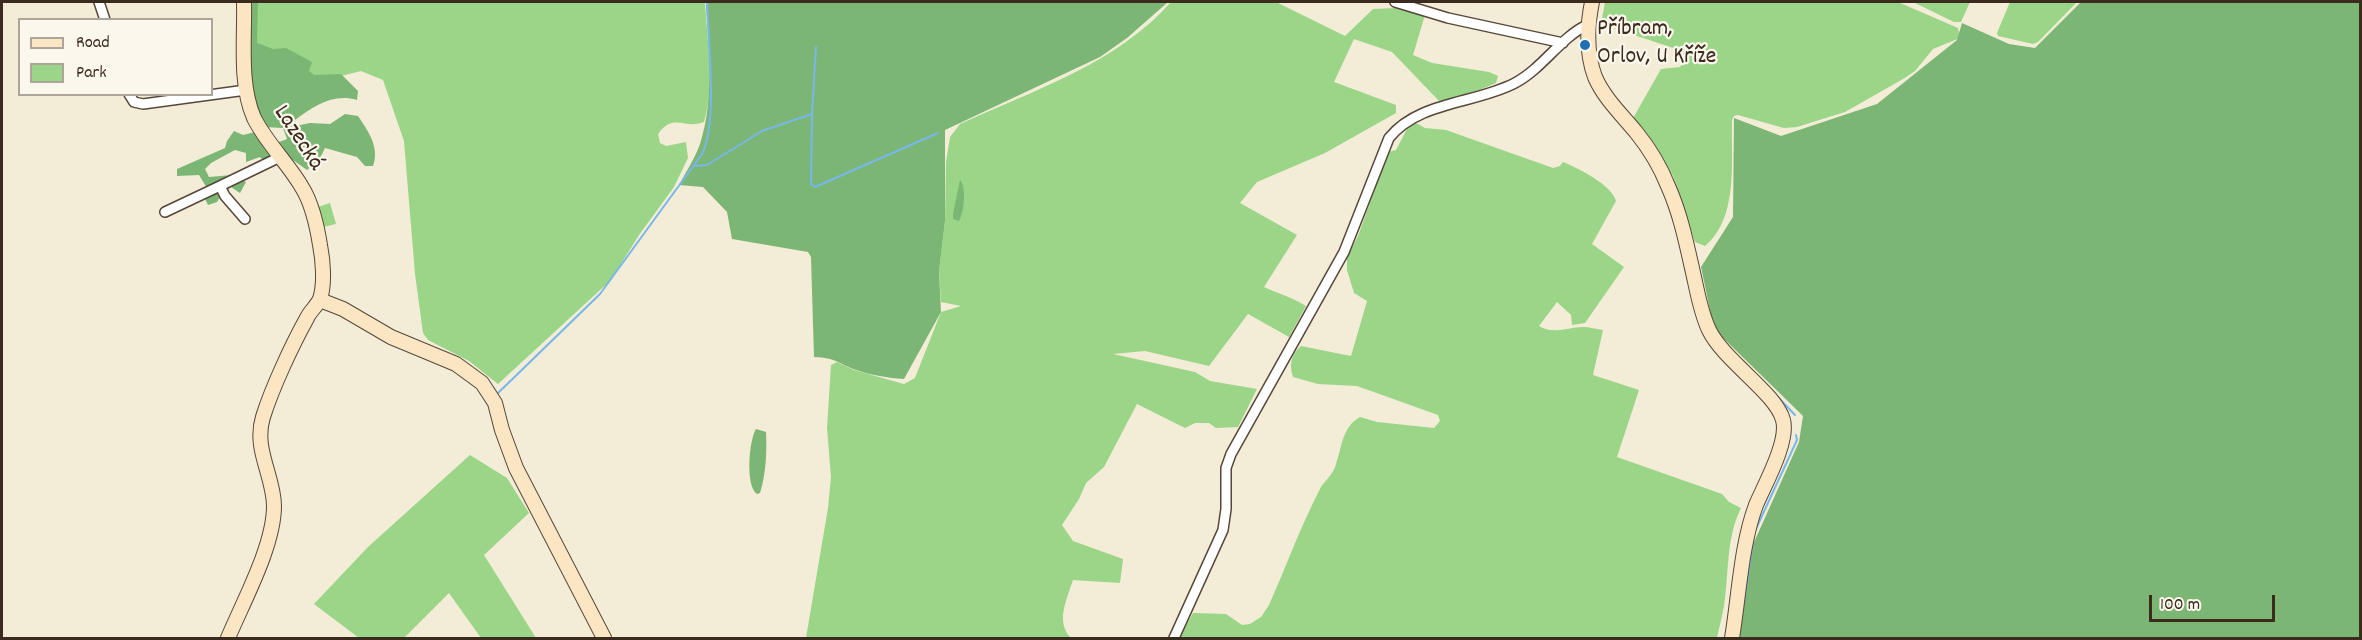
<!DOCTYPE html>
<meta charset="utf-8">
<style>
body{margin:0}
#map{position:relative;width:2362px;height:640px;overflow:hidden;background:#f3ecd6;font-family:Dekko,sans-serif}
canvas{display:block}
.frame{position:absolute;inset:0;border:3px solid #3b2a1e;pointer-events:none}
.legend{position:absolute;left:18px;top:18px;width:195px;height:78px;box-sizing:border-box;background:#fbf7ec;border:2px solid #aea59a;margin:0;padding:8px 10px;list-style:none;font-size:18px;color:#3b2a1e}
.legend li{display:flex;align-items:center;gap:12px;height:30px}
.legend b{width:30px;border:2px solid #aea59a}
.scale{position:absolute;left:2149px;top:595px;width:126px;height:27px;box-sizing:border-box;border:3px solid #3b2a1e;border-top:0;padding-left:8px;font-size:18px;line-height:21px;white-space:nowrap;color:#3b2a1e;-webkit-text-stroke:4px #fbf7ec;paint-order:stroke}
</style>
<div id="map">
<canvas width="2362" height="640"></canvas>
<div class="frame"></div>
<ul class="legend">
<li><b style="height:8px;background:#fbe6c4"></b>Road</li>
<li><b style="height:16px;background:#9bd588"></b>Park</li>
</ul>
<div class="scale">100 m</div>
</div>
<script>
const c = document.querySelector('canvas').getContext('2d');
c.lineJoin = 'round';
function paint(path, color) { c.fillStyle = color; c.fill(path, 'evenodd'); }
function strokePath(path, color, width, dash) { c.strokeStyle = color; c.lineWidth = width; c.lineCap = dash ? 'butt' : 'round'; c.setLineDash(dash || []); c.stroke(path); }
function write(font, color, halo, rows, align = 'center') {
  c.font = font + ' Dekko,sans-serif'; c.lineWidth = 4.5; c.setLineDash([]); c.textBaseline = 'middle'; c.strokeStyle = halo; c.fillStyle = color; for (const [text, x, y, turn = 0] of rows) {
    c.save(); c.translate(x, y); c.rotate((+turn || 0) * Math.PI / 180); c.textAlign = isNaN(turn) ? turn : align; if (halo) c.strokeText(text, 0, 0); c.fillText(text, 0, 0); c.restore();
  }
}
const green = new Path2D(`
 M253,2H705C707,38 715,87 704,122C684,130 674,112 658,134L660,143L666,146L686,142L688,158L674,187L639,235L611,280L498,384L469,361L428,340L423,333L415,274L404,141L383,80L361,71L321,81L254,48Z
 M1171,2H1276L1345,36L1373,9L1396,8L1425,15L1413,55L1432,63L1489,72L1498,76L1496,83L1479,90L1440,102L1392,52L1354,39L1334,82L1396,105V113L1325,153L1257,182L1240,203L1297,235L1264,287C1279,294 1292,297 1306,306L1289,337L1248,314L1209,366L1145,351L1113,354L1195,372L1210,381L1257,389L1238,427L1216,428L1209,423H1195L1185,428L1137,404L1104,467L1086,483L1079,499L1062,525L1073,541L1123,559L1120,583L1073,580C1067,599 1055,622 1071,638H806L828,508L831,477L827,428L831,365L837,362L854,370L904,384L915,378L941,312L961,306L941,302L939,272L945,221L946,162L950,137L960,124C1034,90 1116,64 1171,2Z
 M1605,2H1898L1958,28L1960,38L1933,49L1915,71L1903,79L1845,112L1797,127L1784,128L1738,115L1734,116L1732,120C1731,159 1739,218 1705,246L1695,242L1673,176L1632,120L1661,69L1680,67L1684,62L1680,54L1673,48L1601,24Z
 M1913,2H1970L1961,22H1954Z
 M2010,2H2077L2038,42L2033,44L1998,36L1997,33Z
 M1414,122L1425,128L1446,130L1553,168L1560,166L1563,162C1578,168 1612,185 1616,201L1592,244L1624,267L1585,323L1572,325L1571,315L1557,302L1539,326C1552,335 1569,327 1583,327C1589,327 1596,329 1603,330L1593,375L1639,390L1617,457L1722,494L1729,502L1741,508C1726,538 1729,573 1724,606C1722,617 1719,628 1717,638H1179L1193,613L1226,614L1242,625L1250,624L1261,617L1269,605C1286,567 1301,525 1321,487C1326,480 1334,473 1336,464C1342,447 1342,427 1360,417L1377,422L1434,428L1440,421L1438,415L1357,386L1318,384L1293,377C1289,365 1291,354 1301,346L1351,356L1367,301L1354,293L1347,270V257L1358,236L1388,152L1396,150L1408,127Z
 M330,203L336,224L323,227L318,207Z
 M470,455L507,478L529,513L484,555L536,638H481L449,593L404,638H359L314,604L368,547Z`);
const forest = new Path2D(`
 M246,2H258L257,43L273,49L286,48L312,62L309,71L314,75L341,74L358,91L357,100C333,93 314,106 295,120V126L310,123L330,124L345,114L358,116C368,131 380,147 373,166H365L357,157L325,148L319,160L307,170L283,153L267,165L260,157L246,162V153L235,150L211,163L205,169L209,177L232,175L246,182L240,193L231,187L221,195L217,202L208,205L204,197L210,193L199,175L177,176V169L225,148L227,141L234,131L243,135L259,131L268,146L287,139L283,128L263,127L251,99Z
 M706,2H1168L1127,38L1100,57L945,130V221L939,272L941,312L904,379C888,378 871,375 856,370C837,363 837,358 814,357L811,257L808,252L732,239L727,212L703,187L679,185C686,172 695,158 700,144C715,98 708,48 706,2Z
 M2081,2H2360V638H1732L1746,560L1799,442L1803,416L1714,329L1701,267L1733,217L1734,118L1781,136L1877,104L1957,40L1962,23L2009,44L2035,48Z
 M960,180C967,188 964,212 959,221L953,219V214Z
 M756,429L766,432C767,452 766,474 760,493L757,494C745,486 749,440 756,429Z`);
const stream = new Path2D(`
 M812,113L816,47
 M694,166L707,165L762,131L812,114L811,184L815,187L938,133
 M497,394L600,294L702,154C718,123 708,39 707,2
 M1775,394L1795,415
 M1755,531L1797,440L1796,435
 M1744,602L1754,536`);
const street = new Path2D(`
 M99,2L105,20
 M1395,2L1448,18L1563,43
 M129,94L134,102L143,104L246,90
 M165,212L220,186
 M245,219L225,196L220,186L280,157
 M1174,638L1223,530L1226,509V468L1231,454L1344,252L1389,138C1419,101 1475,104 1515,83C1543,68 1560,38 1587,25`);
const secondary = new Path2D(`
 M1592,2C1587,27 1586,53 1595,77C1604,98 1622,115 1636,132C1649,148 1660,166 1668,186C1681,215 1687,246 1694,277C1698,295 1701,313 1709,330C1724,361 1776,393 1783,420C1789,441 1765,484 1756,505C1741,545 1739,596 1732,638
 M320,300L343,309L391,337L456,364L482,383L495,403L502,430L516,468L604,638
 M228,638C243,602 274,546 274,506C274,476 253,449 263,417C272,388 292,345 307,318C310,311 317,306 320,299C325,284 323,260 320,245C317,226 313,206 303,189C289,164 267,144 254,118C239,84 245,39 244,2`);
const markers = [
 [1585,45,6,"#1f6fb2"]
];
const poiNames = [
 ["Příbram,",1597,31],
 ["Orlov, U Kříže",1597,59]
];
const streetNames = [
 ["Lazecká",297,139,57]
];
paint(green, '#9bd588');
paint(forest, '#7cb674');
strokePath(stream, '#78b7eb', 2);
strokePath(street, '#57473a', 12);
strokePath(secondary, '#57473a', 16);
strokePath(street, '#fff', 9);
strokePath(secondary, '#fbe6c4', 14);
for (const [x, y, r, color] of markers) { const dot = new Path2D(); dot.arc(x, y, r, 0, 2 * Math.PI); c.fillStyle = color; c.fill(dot); strokePath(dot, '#fbf7ec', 2); }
write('24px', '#3b2a1e', '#fbf7ec', poiNames, 'left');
write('24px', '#3b2a1e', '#fbf7ec', streetNames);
</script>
